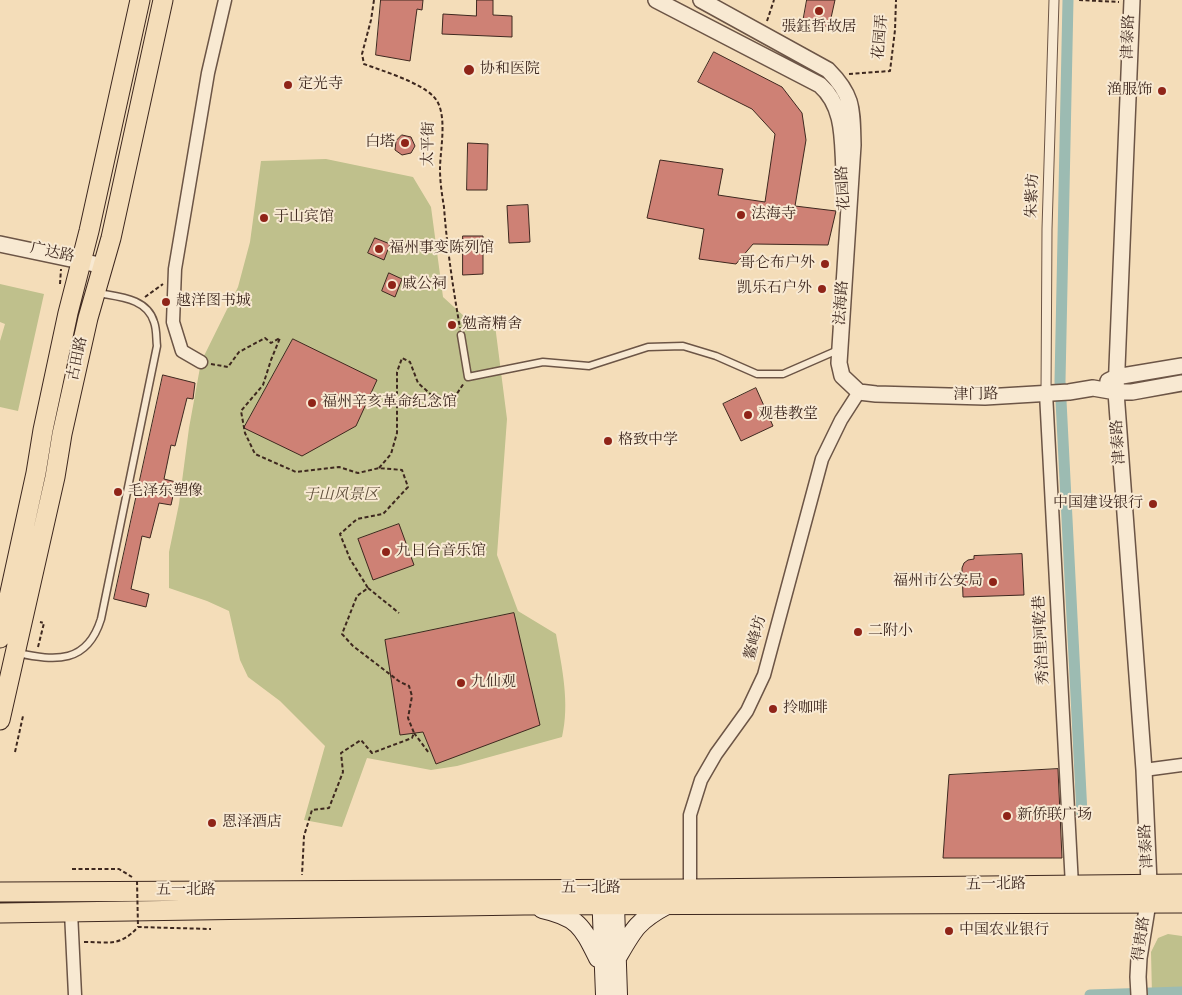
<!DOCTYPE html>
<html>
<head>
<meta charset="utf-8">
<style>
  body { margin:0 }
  canvas { display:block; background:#f4ddb9 }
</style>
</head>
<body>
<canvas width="1182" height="995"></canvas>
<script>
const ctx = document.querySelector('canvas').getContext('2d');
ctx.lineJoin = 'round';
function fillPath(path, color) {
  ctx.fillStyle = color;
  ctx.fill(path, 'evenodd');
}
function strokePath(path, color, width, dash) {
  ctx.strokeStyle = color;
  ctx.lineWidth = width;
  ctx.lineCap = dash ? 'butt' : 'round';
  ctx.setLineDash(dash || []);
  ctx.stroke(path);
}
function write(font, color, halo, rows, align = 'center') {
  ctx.font = font + ' "Sorts Mill Goudy","Noto Serif SC",serif';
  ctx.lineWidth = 4;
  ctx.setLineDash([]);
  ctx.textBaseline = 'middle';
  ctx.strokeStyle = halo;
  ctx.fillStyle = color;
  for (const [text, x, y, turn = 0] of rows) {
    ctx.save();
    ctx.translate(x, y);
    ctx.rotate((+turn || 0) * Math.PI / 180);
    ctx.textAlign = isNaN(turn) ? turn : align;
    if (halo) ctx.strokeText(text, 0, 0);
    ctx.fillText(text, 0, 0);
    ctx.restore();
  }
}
fillPath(new Path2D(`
  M326,159L413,177L431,207L443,297L465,317L495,325L507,419L497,555L518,611L556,634C562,668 570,703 562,737L457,766L431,770L367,758L342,827L304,820L325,746L280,701L248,677L240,660L229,611L207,601L169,588V552L179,504L189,428L201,362L238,287L250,242L261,161Z
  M0,284L44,294L18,411L0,407V341L5,324L0,322Z
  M1168,934L1182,936V995H1152L1151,952L1158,938Z`), '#bfc08c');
strokePath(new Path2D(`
  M1068,0L1060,381L1082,814
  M1090,995L1182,992`), '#9cbbb2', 11);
const building = new Path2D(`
  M381,0H423L422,10L417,9L410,61L376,55Z
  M477,0H493V15L512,16V37L442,34L443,14L476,16Z
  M807,0H835L829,27L803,22Z
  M714,52L782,87L802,113L806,140L795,206L836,211L828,245L753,244L736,264L699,259L704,229L647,218L660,160L723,169L718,195L765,202L775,134L752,109L698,82Z
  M402,135L411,137L415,146L411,153L402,155L395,150L396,141Z
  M468,143L488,144L487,190H467Z
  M528,205L530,242L509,243L507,206Z
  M463,236H483V274L463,275Z
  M375,238L390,244L384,260L368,253Z
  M389,273L402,279L395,297L382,291Z
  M293,339L377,380L356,426L302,456L244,428Z
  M163,375L195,383L193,399L187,398L175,446L171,445L164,479L176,482L171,505L159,503L150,538L142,536L131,589L149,594L146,607L114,599Z
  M756,388L773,426L741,441L723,404Z
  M399,524L414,565L373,580L358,539Z
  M1022,554L1024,595L963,597L962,568L964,563L968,560L974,559V556Z
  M514,613L540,725L436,764L423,732L400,735L385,640Z
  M1058,769L1062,858H943L949,775Z`);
fillPath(building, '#ce8175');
strokePath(building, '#3e281f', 1);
const service = new Path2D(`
  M461,335L468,377L543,362L589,366L648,347L683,346L716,356L757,374H783L838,350
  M17,653C56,661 87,664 101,619L157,346C156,339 157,330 154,322C147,298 119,297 98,293`);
const pedestrian = new Path2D(`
  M1046,393L1047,229L1054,0`);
const minor = new Path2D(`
  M201,362L182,351L173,322L175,269L208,73L225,0
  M1046,393L1072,886
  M1144,770L1182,765
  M690,889V815L701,780L716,754L747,711L764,675L822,459L841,420L859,392
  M71,912L75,995`);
const tertiary = new Path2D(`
  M656,0L820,85C845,107 842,141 844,171
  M701,0L828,70C854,96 852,110 853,145L839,363L842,376L859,392L876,394L985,397L1069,392L1093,388L1116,392H1132L1182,383
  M1132,0L1116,392L1144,770L1149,883L1148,903L1139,958L1138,977L1139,995
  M0,244L104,266
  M1108,381L1116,377L1182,366`);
const secondary = new Path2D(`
  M601,891L605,995
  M617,891L615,905L618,995
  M542,909C578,917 582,926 598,958L603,959
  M617,958C633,930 637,921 667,905`);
const primary = new Path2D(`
  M0,638L36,473L43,430L68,313L89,231L140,0
  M0,720L55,477L62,434L88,318L111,238L163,0
  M0,892L690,889L1182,884
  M0,913L524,905L1182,903`);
strokePath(service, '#6c5546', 9);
strokePath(pedestrian, '#6c5546', 11);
strokePath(minor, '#6c5546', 15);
strokePath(tertiary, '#6c5546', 18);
strokePath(secondary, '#3e281f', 20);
strokePath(primary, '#3e281f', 21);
strokePath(new Path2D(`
  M374,0L371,20L362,54L364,64C383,71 419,82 433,96C449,111 440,149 440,169C440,182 442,195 444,207C447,248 453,288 460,328
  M1079,0L1119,2
  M767,21L774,0
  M849,74L890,71L895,30L896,0
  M60,284L61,269
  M145,297L163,284
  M211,364L228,367L239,352L265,338L271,343L280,338L271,360L263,385L241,411L245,433L255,454L296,472L339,467L358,473L379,468L402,470L408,487L383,514L357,519L340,534L350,559L368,588L357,596L342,634L353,646L400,682L409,686L412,696L408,718L414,733L412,738L372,753L361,740L341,753L343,772L329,808L312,810L304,836L302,875
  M379,468L391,454L397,433V372L402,358L410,362L418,383L435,398H454L464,383
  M368,588L399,613
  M38,647L44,623L40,622
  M414,733L429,753
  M15,752L23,716
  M72,869H119L132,877
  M84,942C109,942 120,947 138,927L211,929`), '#3e281f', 2, [4, 2.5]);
strokePath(service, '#f8e9d2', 6);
strokePath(pedestrian, '#f8e9d2', 9);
strokePath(minor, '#f8e9d2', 12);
strokePath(tertiary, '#f8e9d2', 15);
strokePath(secondary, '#f8e9d2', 18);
strokePath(primary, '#f4ddb9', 19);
strokePath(new Path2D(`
  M137,881L138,927`), '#3e281f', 2, [4, 2.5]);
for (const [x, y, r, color] of [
  [819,11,5,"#8f2418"],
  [469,70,6,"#8f2418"],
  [288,85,5,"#8f2418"],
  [1162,91,5,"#8f2418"],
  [405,143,5,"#8f2418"],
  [741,215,5,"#8f2418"],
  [264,218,5,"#8f2418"],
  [379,249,5,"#8f2418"],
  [825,264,5,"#8f2418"],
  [392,285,5,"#8f2418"],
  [822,289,5,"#8f2418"],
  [166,302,5,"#8f2418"],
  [452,325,5,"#8f2418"],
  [312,403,5,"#8f2418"],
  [748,415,5,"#8f2418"],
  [608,441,5,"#8f2418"],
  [118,492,5,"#8f2418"],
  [1153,504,5,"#8f2418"],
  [386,552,5,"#8f2418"],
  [993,582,5,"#8f2418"],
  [858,632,5,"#8f2418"],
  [461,683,5,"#8f2418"],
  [773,709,5,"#8f2418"],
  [1007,816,5,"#8f2418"],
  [212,823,5,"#8f2418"],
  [949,931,5,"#8f2418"]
]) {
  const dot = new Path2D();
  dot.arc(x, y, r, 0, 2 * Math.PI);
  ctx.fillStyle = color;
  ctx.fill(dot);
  strokePath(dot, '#f8e9d2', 2);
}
write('15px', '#3e281f', '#f8e9d2', [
  ["張鈺哲故居",819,28,"center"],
  ["协和医院",480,70],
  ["定光寺",298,85],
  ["渔服饰",1152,91,"right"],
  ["白塔",395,143,"right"],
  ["法海寺",751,215],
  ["于山宾馆",274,218],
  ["福州事变陈列馆",389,249],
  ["哥仑布户外",815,264,"right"],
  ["戚公祠",402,285],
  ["凯乐石户外",812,289,"right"],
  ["越洋图书城",176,302],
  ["勉斋精舍",462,325],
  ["福州辛亥革命纪念馆",322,403],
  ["观巷教堂",758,415],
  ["格致中学",618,441],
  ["毛泽东塑像",128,492],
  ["中国建设银行",1143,504,"right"],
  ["九日台音乐馆",396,552],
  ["福州市公安局",983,582,"right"],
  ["二附小",868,632],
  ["九仙观",471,683],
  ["拎咖啡",783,709],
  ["新侨联广场",1017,816],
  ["恩泽酒店",222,823],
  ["中国农业银行",959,931]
], 'left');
write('15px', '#3e281f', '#f8e9d2', [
  ["花园弄",882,37,-85],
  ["津泰路",1130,37,-88],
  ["太平街",430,144,-89],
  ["花园路",845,188,-94],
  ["朱紫坊",1034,196,-88],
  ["广达路",52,254,12],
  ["法海路",843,303,-86],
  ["古田路",79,359,-78],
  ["津门路",976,396,-1],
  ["津泰路",1120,442,-94],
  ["鳌峰坊",757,638,-75],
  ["秀治里河乾巷",1043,640,-93],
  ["津泰路",1148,846,-93],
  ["五一北路",996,886,-1],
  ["五一北路",591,889],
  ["五一北路",186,891],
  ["得贵路",1143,939,-82]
]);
write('italic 15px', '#5e4e3a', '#f8e9d2', [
  ["于山风景区",341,496]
]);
</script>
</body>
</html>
